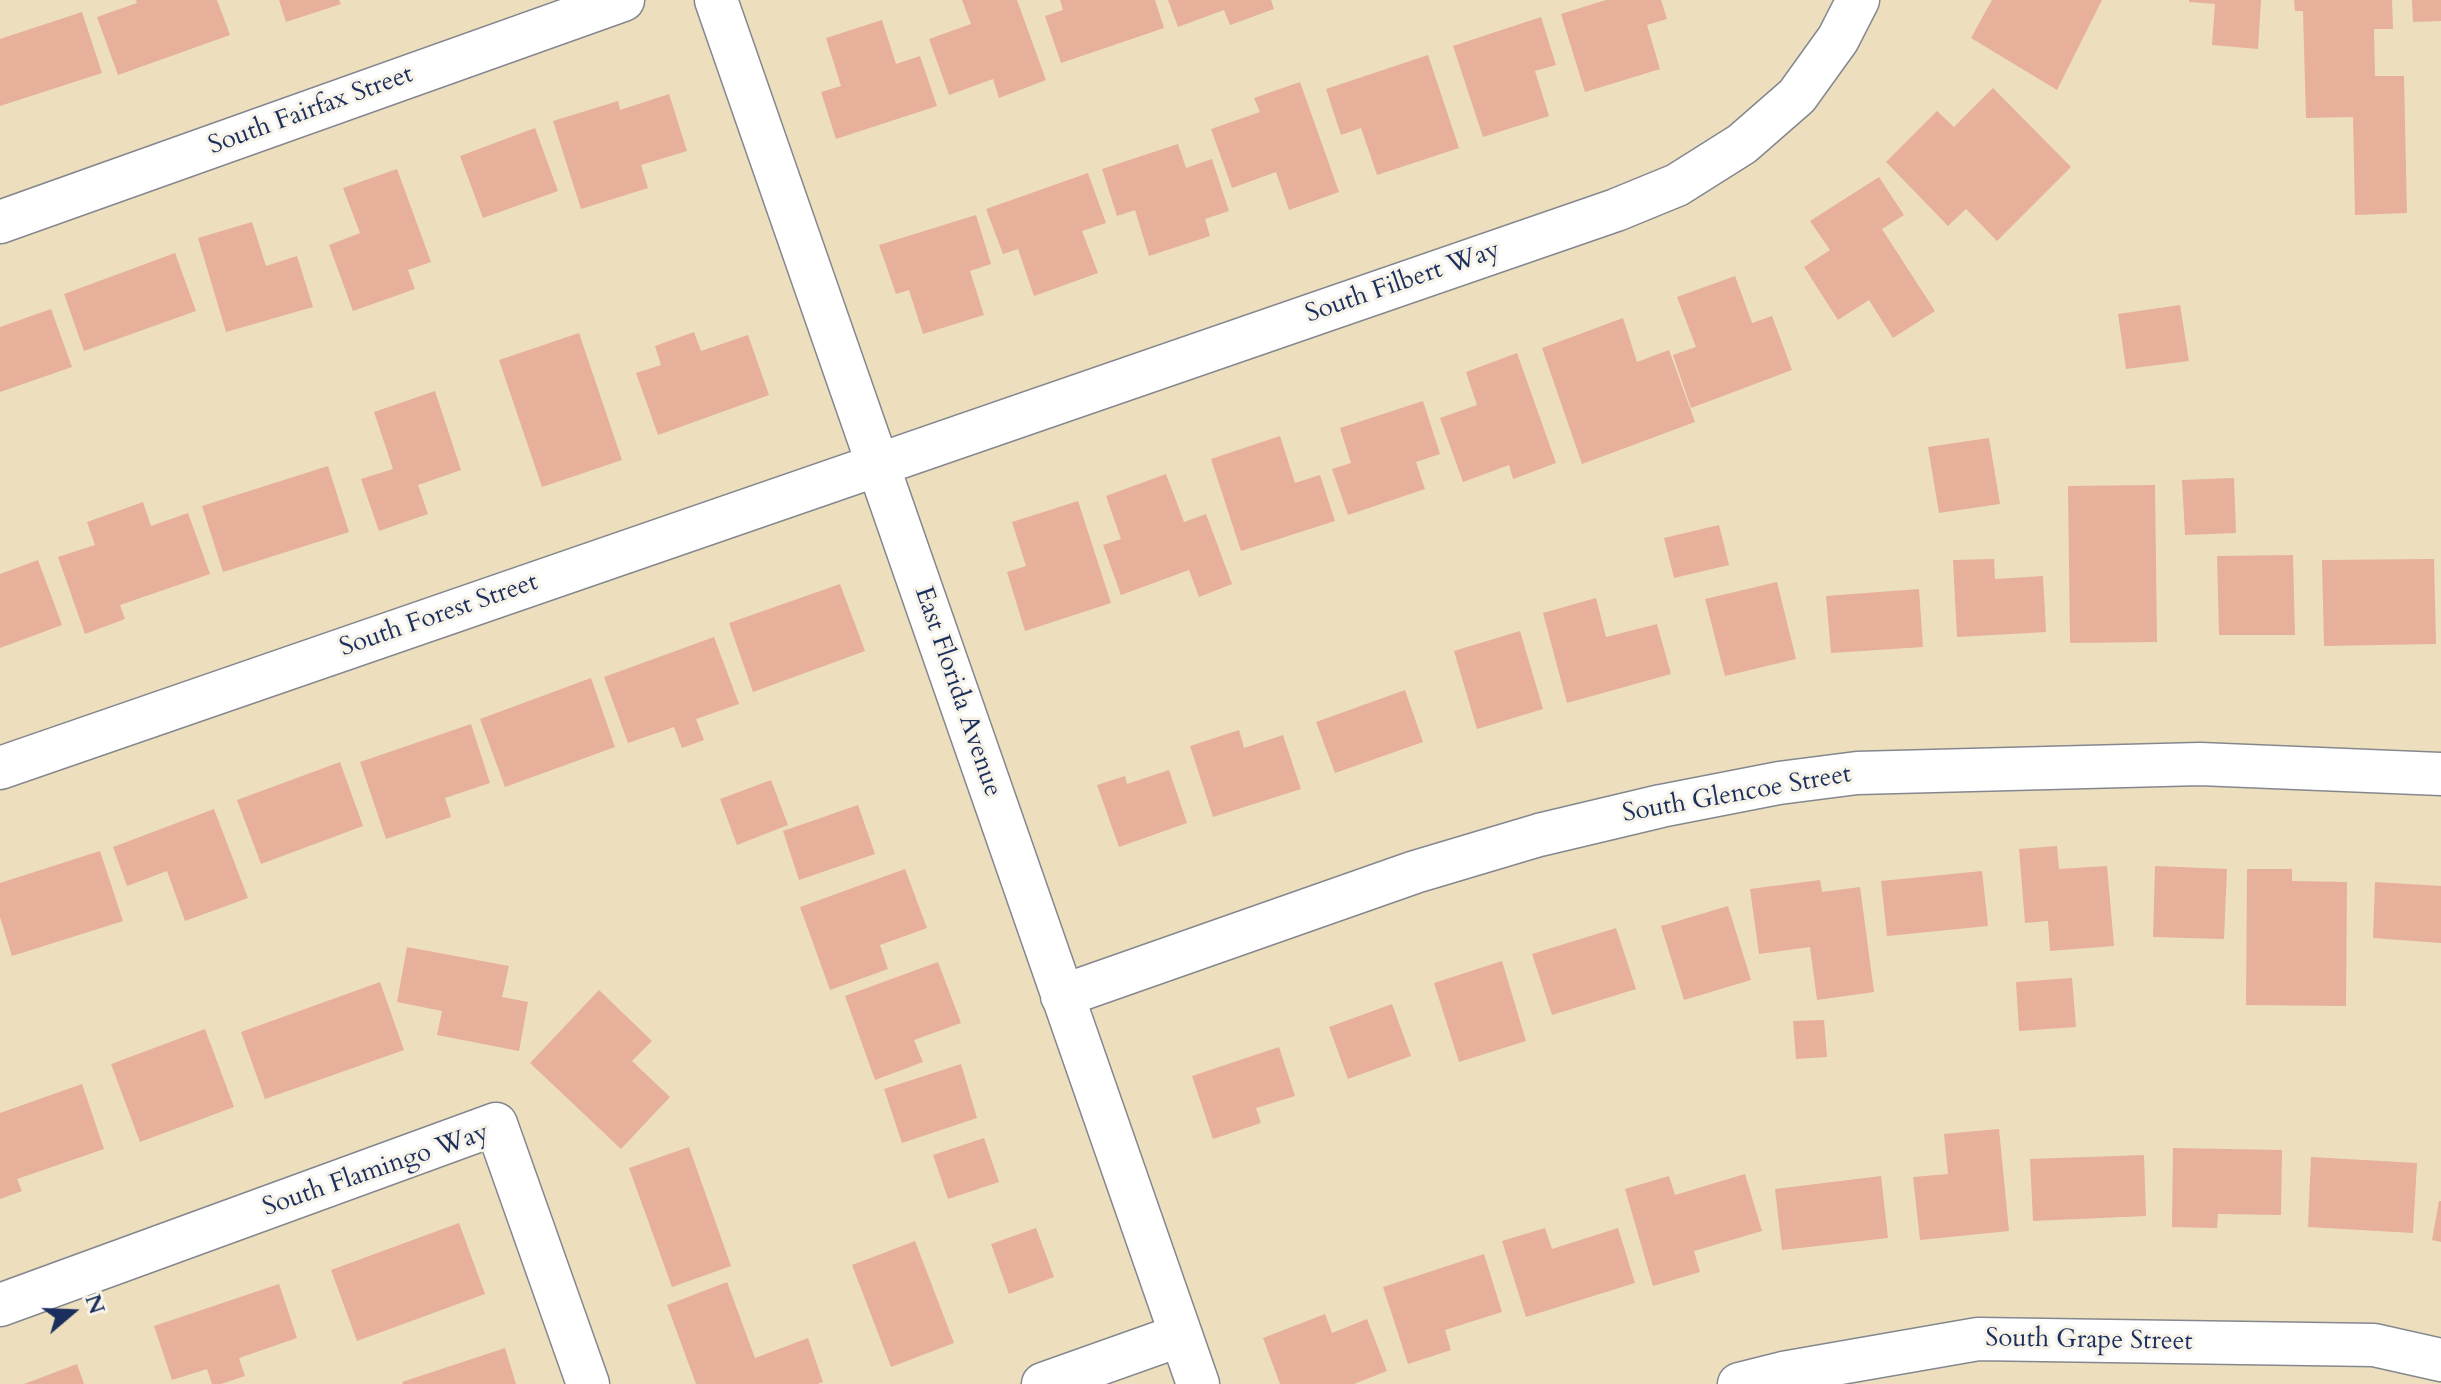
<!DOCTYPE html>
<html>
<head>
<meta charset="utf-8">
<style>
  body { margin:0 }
  #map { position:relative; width:2441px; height:1384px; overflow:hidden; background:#eddfbd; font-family:Cardo,serif }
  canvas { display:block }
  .north { position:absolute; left:32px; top:1272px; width:80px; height:80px; -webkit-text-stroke:6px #f7f3e8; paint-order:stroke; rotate:71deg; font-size:22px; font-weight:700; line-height:32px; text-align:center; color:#1b2f5e }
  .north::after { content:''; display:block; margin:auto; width:28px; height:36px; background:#1b2f5e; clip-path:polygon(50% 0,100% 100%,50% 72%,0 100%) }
</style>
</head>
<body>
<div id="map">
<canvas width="2441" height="1384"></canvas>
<div class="north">N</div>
</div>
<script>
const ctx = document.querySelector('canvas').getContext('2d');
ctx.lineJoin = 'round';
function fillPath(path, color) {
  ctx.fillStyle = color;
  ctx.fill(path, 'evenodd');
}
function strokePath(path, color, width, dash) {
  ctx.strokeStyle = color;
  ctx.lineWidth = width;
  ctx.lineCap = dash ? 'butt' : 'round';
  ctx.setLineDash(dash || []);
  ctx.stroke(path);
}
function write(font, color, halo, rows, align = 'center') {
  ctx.font = font + ' Cardo,serif';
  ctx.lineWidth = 6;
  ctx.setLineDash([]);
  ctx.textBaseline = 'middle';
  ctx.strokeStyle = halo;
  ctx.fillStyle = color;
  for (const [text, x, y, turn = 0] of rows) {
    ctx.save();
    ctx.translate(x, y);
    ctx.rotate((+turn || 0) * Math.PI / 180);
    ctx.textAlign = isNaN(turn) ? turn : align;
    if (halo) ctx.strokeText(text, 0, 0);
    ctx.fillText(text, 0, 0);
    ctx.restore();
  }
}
fillPath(new Path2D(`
  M136,0H217L230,35L118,75L97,17L137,3Z
  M279,0H339L341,4L286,22Z
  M962,0H1017L1046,80L999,98L993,79L949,95L929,39L971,24Z
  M1060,0H1155L1164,28L1061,63L1045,16L1063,10Z
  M1168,0H1271L1274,9L1230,25L1224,10L1178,27Z
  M1606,0H1661L1667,19L1647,25L1660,69L1585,92L1561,14Z
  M1992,0H2102L2057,90L1971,38Z
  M2189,0H2261L2258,49L2212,45L2215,4L2189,2Z
  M2294,0H2392L2393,29H2374L2375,76H2404L2407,213L2355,215L2353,117L2306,118L2303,11H2295Z
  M2412,0H2441V21L2413,22Z
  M82,12L102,73L0,106V39Z
  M1541,17L1556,65L1535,71L1549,116L1483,137L1453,46Z
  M882,20L896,64L920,56L937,106L836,139L821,92L841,86L826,38Z
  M1428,55L1459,148L1377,175L1361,128L1341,135L1326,89Z
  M1300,82L1339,192L1289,210L1276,172L1232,188L1211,129L1260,112L1254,98Z
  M1993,88L2071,167L1997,241L1966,209L1948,226L1886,162L1937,111L1954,127Z
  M669,94L687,151L641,165L648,188L581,209L553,121L618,101L620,110Z
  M535,128L558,191L483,218L460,156Z
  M1178,144L1186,168L1212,159L1229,211L1205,219L1210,236L1149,256L1135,210L1117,216L1102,169Z
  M397,169L431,262L408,270L415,289L353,311L329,245L360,233L343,188Z
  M1088,173L1106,223L1082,231L1098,273L1034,296L1018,249L1003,254L986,209Z
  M1879,177L1904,215L1882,229L1935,311L1893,338L1869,300L1838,320L1804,267L1830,250L1810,221Z
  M976,215L991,264L970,271L984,315L923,334L909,290L896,294L879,245Z
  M252,222L266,266L297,256L313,307L226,332L198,238Z
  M175,253L196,311L84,351L64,294Z
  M1735,276L1752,323L1772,316L1792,370L1691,408L1673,355L1696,347L1677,297Z
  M2180,305L2189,361L2126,369L2118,314Z
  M51,309L72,367L0,392V327Z
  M1623,318L1637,362L1669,350L1695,422L1582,464L1542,348Z
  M694,332L701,351L748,335L769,395L658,435L636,373L661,365L655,346Z
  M579,333L622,460L542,487L499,360Z
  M1517,353L1556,463L1513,479L1509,465L1463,482L1440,418L1477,405L1466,372Z
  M435,391L461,470L418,485L428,514L379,531L361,479L393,469L374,412Z
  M1423,401L1440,454L1416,462L1425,489L1348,515L1332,469L1351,463L1340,428Z
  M1280,436L1295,483L1320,475L1335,521L1241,551L1211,459Z
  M1989,438L2000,504L1939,513L1928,447Z
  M328,466L349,532L223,572L202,506Z
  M1166,474L1184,522L1206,514L1232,584L1199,597L1189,570L1121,595L1103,545L1121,539L1106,496Z
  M2234,478L2236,533L2185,535L2182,480Z
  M2155,485L2157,642L2070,643L2068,486Z
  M1078,501L1111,603L1025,631L1007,572L1026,566L1012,522Z
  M143,502L151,526L188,513L210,574L120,605L125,619L85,634L58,557L95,545L87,522Z
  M1719,525L1729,565L1674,578L1664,538Z
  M2293,555L2295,635H2219L2217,556Z
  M1994,559L1995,579L2043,576L2046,632L1957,637L1953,560Z
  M2434,559L2436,644L2324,646L2322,560Z
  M38,560L62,625L0,648V574Z
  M1777,582L1796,659L1725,676L1705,599Z
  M840,584L865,651L753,692L729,623Z
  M1919,589L1923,647L1831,653L1826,596Z
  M1596,598L1606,637L1657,624L1671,674L1567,703L1543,613Z
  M1520,631L1543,709L1477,729L1454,651Z
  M714,637L739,704L696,719L704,740L682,748L674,727L628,743L604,677Z
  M591,678L615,747L505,787L480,719Z
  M1405,690L1423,742L1335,773L1316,722Z
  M471,724L490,783L445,798L451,817L386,839L360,762Z
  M1239,730L1244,748L1283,735L1301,789L1213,817L1190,746Z
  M340,762L363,826L261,864L237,800Z
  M1169,770L1187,823L1119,847L1097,785L1125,776L1127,784Z
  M771,780L788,825L737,845L720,799Z
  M858,805L875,854L799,880L783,831Z
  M214,809L248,898L185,921L167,871L127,886L113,847Z
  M2057,846L2059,869L2107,866L2114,946L2050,951L2048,921L2025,923L2019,849Z
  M100,851L123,921L12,956L0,917V883Z
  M2155,866L2227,869L2224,939L2153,937Z
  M905,869L927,928L880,945L888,969L830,990L800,907Z
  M2247,869H2292V881L2347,882L2346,1006L2246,1005Z
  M1982,871L1988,926L1887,936L1881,881Z
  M1820,880L1822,892L1860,887L1874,992L1817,1000L1810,947L1759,954L1750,889Z
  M2375,882L2441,886V943L2373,938Z
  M1728,906L1751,980L1684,1000L1661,926Z
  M1616,928L1636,989L1552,1015L1532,954Z
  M407,947L509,966L502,997L528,1002L519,1051L437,1035L442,1011L397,1002Z
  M1502,961L1526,1041L1459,1062L1434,983Z
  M938,962L961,1023L914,1040L923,1062L875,1080L845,996Z
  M2072,978L2076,1027L2019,1031L2016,982Z
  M380,982L404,1050L265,1099L241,1032Z
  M599,990L652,1041L632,1061L670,1097L621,1149L530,1063Z
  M1392,1004L1411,1056L1348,1079L1329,1027Z
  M1824,1020L1827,1057L1796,1059L1793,1021Z
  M205,1029L234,1107L140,1142L111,1064Z
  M1279,1047L1295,1096L1256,1108L1261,1123L1213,1139L1192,1076Z
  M961,1064L977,1118L902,1143L884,1089Z
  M82,1084L104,1149L17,1179L22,1191L0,1199V1113Z
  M1999,1129L2009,1231L1920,1240L1913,1177L1948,1174L1944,1134Z
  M984,1138L999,1182L948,1199L933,1155Z
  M689,1147L731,1266L672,1287L629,1168Z
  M2173,1148L2282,1150L2281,1215L2218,1214L2217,1228L2172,1227Z
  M2144,1155L2146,1216L2033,1221L2030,1159Z
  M2311,1157L2417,1163L2413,1233L2308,1227Z
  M1745,1174L1762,1231L1694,1251L1700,1272L1653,1286L1625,1189L1669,1176L1675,1195Z
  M1881,1176L1888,1238L1782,1250L1775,1189Z
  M2439,1201H2441V1242L2432,1240Z
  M459,1223L485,1294L357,1341L331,1270Z
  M1036,1228L1054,1277L1009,1294L991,1244Z
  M1545,1228L1552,1249L1618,1228L1635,1283L1526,1317L1502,1241Z
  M915,1241L954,1343L891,1367L852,1265Z
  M1484,1254L1502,1312L1445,1330L1451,1350L1408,1364L1383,1287Z
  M727,1282L755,1358L808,1338L823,1382L817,1384H696L667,1305Z
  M279,1284L297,1338L239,1358L245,1376L221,1384H212L207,1369L172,1380L154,1326Z
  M1325,1314L1332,1333L1367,1319L1387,1371L1354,1384H1280L1263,1338Z
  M505,1348L516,1384H403L402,1382Z
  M77,1364L84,1384H24Z`), '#e6b09b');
const minor = new Path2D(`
  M716,0L1198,1384
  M0,222L623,0
  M0,768L1616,210L1677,185L1742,144L1797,96L1838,39L1858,0
  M1062,996L1415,872L1539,835L1661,806L1779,783L1857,773L2200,764L2441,774
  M0,1305L496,1124L588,1384
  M1043,1384L1181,1335
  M1739,1384L1783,1373L1978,1339L2374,1345L2441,1360`);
strokePath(minor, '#84878e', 45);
strokePath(minor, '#fff', 42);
write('26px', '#1b2f5e', '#f7f3e8', [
  ["South Fairfax Street",311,111,-20],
  ["South Filbert Way",1403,283,-19],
  ["South Forest Street",439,616,-19],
  ["East Florida Avenue",957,692,71],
  ["South Glencoe Street",1737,795,-10],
  ["South Flamingo Way",376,1171,-19],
  ["South Grape Street",2089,1341,1]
]);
</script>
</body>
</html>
